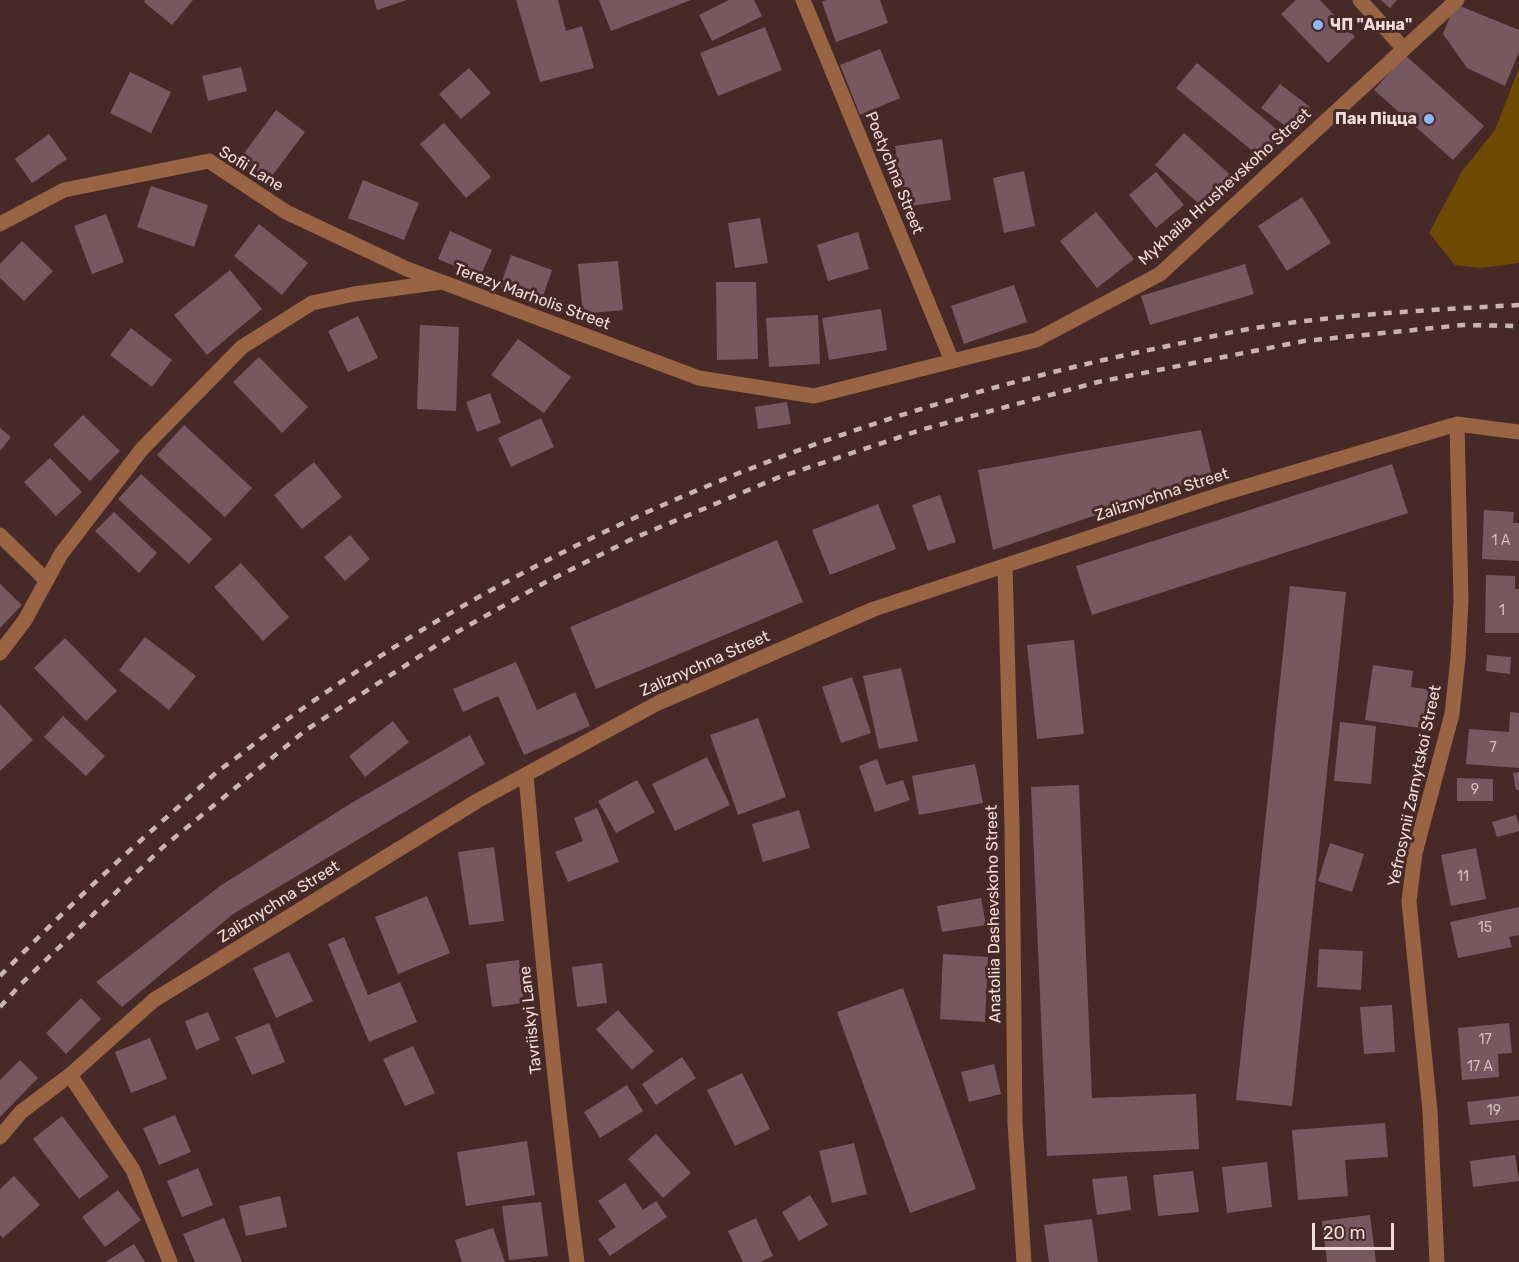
<!DOCTYPE html>
<html>
<head>
<meta charset="utf-8">
<style>
  body { margin:0 }
  #map { position:relative; width:1519px; height:1262px; overflow:hidden; background:#472a27; font-family:Rubik,sans-serif }
  canvas { display:block }
  .scale { position:absolute; left:1312px; top:1223px; width:82px; height:27px; box-sizing:border-box; border:3px solid #f1dddb; border-top:0; padding-left:8px; font-size:18px; line-height:21px; white-space:nowrap; color:#f1dddb; -webkit-text-stroke:4px #472a27; paint-order:stroke }
</style>
</head>
<body>
<div id="map">
<canvas width="1519" height="1262"></canvas>
<div class="scale">20 m</div>
</div>
<script>
const ctx = document.querySelector('canvas').getContext('2d');
ctx.lineJoin = 'round';
function fillPath(path, color) {
  ctx.fillStyle = color;
  ctx.fill(path, 'evenodd');
}
function strokePath(path, color, width, dash) {
  ctx.strokeStyle = color;
  ctx.lineWidth = width;
  ctx.lineCap = dash ? 'butt' : 'round';
  ctx.setLineDash(dash || []);
  ctx.stroke(path);
}
function write(font, color, halo, rows, align = 'center') {
  ctx.font = font + ' Rubik,sans-serif';
  ctx.lineWidth = 6;
  ctx.setLineDash([]);
  ctx.textBaseline = 'middle';
  ctx.strokeStyle = halo;
  ctx.fillStyle = color;
  for (const [text, x, y, turn = 0] of rows) {
    ctx.save();
    ctx.translate(x, y);
    ctx.rotate((+turn || 0) * Math.PI / 180);
    ctx.textAlign = isNaN(turn) ? turn : align;
    if (halo) ctx.strokeText(text, 0, 0);
    ctx.fillText(text, 0, 0);
    ctx.restore();
  }
}
fillPath(new Path2D(`
  M1519,68V263L1481,268L1455,265L1429,233L1462,171L1495,130Z`), '#6d4a00');
fillPath(new Path2D(`
  M145,0H193L172,25L144,2Z
  M374,0H407L377,10Z
  M516,0H558L566,31L582,26L594,68L540,82Z
  M599,0H691L611,31Z
  M729,0H754L762,16L712,41L699,15Z
  M826,0H880L888,23L836,42L822,2Z
  M1296,0H1320L1355,37L1328,63L1281,14Z
  M1381,0H1397L1390,8Z
  M1455,4L1519,30V52L1505,86L1467,68L1443,34Z
  M765,27L782,70L718,96L700,53Z
  M880,49L900,98L860,115L840,65Z
  M1405,55L1484,126L1453,160L1374,90Z
  M1197,63L1281,133L1261,158L1176,88Z
  M241,67L247,91L208,101L202,76Z
  M469,68L491,93L461,119L439,94Z
  M130,72L171,92L151,133L110,113Z
  M1280,84L1310,107L1292,131L1261,108Z
  M276,110L305,132L269,180L240,159Z
  M444,123L491,177L466,198L420,144Z
  M1184,133L1234,178L1206,210L1155,165Z
  M49,134L67,159L32,183L15,159Z
  M942,139L951,200L904,207L895,146Z
  M1024,171L1035,226L1004,233L993,178Z
  M1156,172L1184,205L1156,228L1129,195Z
  M363,180L419,203L404,240L348,218Z
  M151,186L208,205L194,247L137,227Z
  M1302,197L1331,243L1287,271L1258,226Z
  M1096,212L1134,259L1097,288L1060,241Z
  M106,214L124,262L92,274L74,226Z
  M760,218L768,263L735,268L728,223Z
  M259,224L308,263L282,295L234,256Z
  M450,231L492,250L480,277L438,259Z
  M858,232L869,269L828,281L817,245Z
  M22,241L53,271L24,301L0,278V264Z
  M511,255L552,270L541,302L500,287Z
  M618,261L623,310L583,314L578,264Z
  M1245,264L1254,294L1150,325L1141,296Z
  M230,270L262,309L207,355L174,315Z
  M716,282H756L758,359L717,360Z
  M1014,285L1027,322L964,344L951,306Z
  M881,309L887,350L829,360L822,318Z
  M818,315L820,364L769,367L766,318Z
  M358,316L378,358L348,372L328,331Z
  M420,325L459,327L456,411L417,409Z
  M131,328L172,360L152,387L110,355Z
  M518,339L571,377L544,413L491,375Z
  M259,357L308,407L282,433L233,382Z
  M490,393L501,423L477,432L466,402Z
  M787,402L791,424L758,429L755,407Z
  M83,415L120,451L90,481L53,445Z
  M541,418L554,447L511,467L498,438Z
  M184,425L252,488L225,517L157,455Z
  M0,428L11,437L0,451Z
  M1201,430L1212,476L993,550L978,470Z
  M50,458L82,492L56,516L24,482Z
  M314,462L342,497L302,529L274,495Z
  M1392,464L1408,513L1092,615L1076,566Z
  M141,474L212,539L189,564L118,499Z
  M940,495L956,542L928,551L912,505Z
  M878,504L896,549L830,575L812,530Z
  M1484,510L1514,512L1513,523H1519V561L1482,559Z
  M114,512L157,553L139,573L95,531Z
  M350,535L370,559L345,581L324,557Z
  M777,540L803,602L596,689L570,627Z
  M241,563L289,617L263,641L214,587Z
  M1486,575L1515,576V589H1519V633H1485Z
  M0,584L22,605L0,628Z
  M1290,586L1346,592L1292,1106L1236,1100Z
  M145,637L196,676L169,710L119,670Z
  M65,638L117,691L86,721L34,668Z
  M1074,640L1084,734L1037,739L1027,645Z
  M1487,655L1511,657L1510,674L1486,671Z
  M516,662L537,710L575,692L590,726L524,755L498,696L463,712L453,689Z
  M1373,665L1413,671L1411,687L1439,691L1434,730L1365,720Z
  M901,668L918,741L879,749L863,676Z
  M852,677L871,733L841,743L822,687Z
  M0,704L33,740L0,771Z
  M1510,712L1519,713V768L1466,764L1469,729L1509,732Z
  M63,716L105,756L86,776L44,737Z
  M758,718L786,797L738,815L710,735Z
  M393,721L409,742L365,777L349,756Z
  M1340,722L1376,726L1371,784L1334,781Z
  M470,735L485,764L233,914L122,1007L96,982L220,886L353,802Z
  M707,757L730,805L675,831L652,784Z
  M877,759L886,785L903,780L910,800L875,812L859,766Z
  M975,764L983,803L919,815L912,776Z
  M1519,772V790H1516L1513,773Z
  M1457,778L1493,779V801H1457Z
  M637,780L655,812L616,833L598,801Z
  M1079,785L1092,1098L1196,1094L1199,1149L1047,1156L1031,787Z
  M597,808L619,862L568,882L555,852L583,841L574,818Z
  M799,810L810,848L763,862L752,824Z
  M1516,815L1519,826V831L1497,837L1492,822Z
  M1330,843L1364,854L1352,892L1318,881Z
  M494,847L504,921L469,925L458,852Z
  M1476,848L1486,899L1451,906L1441,855Z
  M427,896L450,953L398,974L375,917Z
  M981,898L986,925L942,932L937,906Z
  M1519,907V935L1509,937L1512,947L1458,958L1450,922Z
  M344,937L368,995L400,982L417,1022L369,1042L328,944Z
  M1319,949L1363,951L1361,990L1317,987Z
  M289,952L313,1001L276,1018L253,968Z
  M943,954L988,957L985,1022L940,1019Z
  M519,960L524,1003L492,1007L486,964Z
  M602,963L607,1003L577,1007L572,967Z
  M903,988L976,1189L910,1213L837,1012Z
  M81,998L101,1019L66,1054L46,1033Z
  M1392,1005L1395,1052L1364,1054L1360,1007Z
  M618,1010L654,1051L632,1070L596,1029Z
  M208,1012L220,1040L196,1050L185,1021Z
  M269,1023L285,1062L252,1075L235,1037Z
  M1509,1023L1512,1053L1498,1054L1499,1077L1462,1080L1458,1028Z
  M150,1038L167,1079L131,1093L115,1052Z
  M413,1046L435,1093L405,1106L383,1059Z
  M682,1057L696,1078L656,1105L642,1084Z
  M20,1060L38,1078L0,1117V1080Z
  M994,1064L1001,1094L969,1102L961,1072Z
  M742,1073L770,1129L735,1146L707,1090Z
  M627,1085L643,1111L600,1138L584,1112Z
  M1519,1096V1120L1470,1125L1467,1102Z
  M175,1115L191,1152L159,1165L143,1128Z
  M62,1116L109,1177L79,1199L33,1139Z
  M1385,1123L1388,1157L1345,1160L1348,1196L1298,1200L1292,1130Z
  M656,1134L691,1173L663,1198L628,1159Z
  M527,1141L535,1195L466,1206L457,1152Z
  M854,1143L867,1194L832,1203L819,1151Z
  M1515,1155L1519,1181L1473,1187L1470,1161Z
  M1267,1162L1272,1207L1227,1213L1222,1167Z
  M198,1168L213,1205L182,1217L167,1181Z
  M1193,1171L1199,1212L1158,1216L1153,1175Z
  M14,1176L40,1205L3,1238L0,1235V1189Z
  M1127,1176L1131,1210L1097,1215L1092,1179Z
  M625,1183L643,1210L656,1201L667,1217L610,1256L598,1239L616,1227L598,1201Z
  M118,1190L141,1220L105,1247L82,1217Z
  M810,1195L828,1225L799,1241L782,1212Z
  M280,1196L287,1227L246,1236L239,1206Z
  M541,1202L548,1256L509,1260L502,1206Z
  M1370,1215L1376,1262H1327L1322,1221Z
  M224,1218L242,1262H195L183,1234Z
  M756,1218L773,1256L760,1262H743L728,1231Z
  M1092,1219L1098,1262H1049L1044,1225Z
  M493,1228L505,1262H462L455,1240Z
  M134,1244L145,1262H105Z`), '#775860');
strokePath(new Path2D(`
  M803,0L952,361
  M1360,0L1404,49
  M0,224L64,190L209,161L286,212L407,269L439,281
  M0,535L46,580
  M1005,566L1012,825L1015,1123L1024,1262
  M0,653L25,620L61,554L142,449L242,347L312,303L354,294L442,282L699,378L814,396L1036,340L1160,274L1457,0
  M526,775C540,937 556,1100 577,1262
  M70,1075L133,1170L170,1262
  M0,1137L21,1112L70,1075L154,1000L477,801L658,703L874,609L1221,494L1457,424L1519,432
  M1437,1262L1430,1111L1409,901L1415,853L1452,714L1458,658L1461,600L1457,424`), '#986443', 15);
strokePath(new Path2D(`
  M0,976C54,921 109,868 167,817C184,802 201,786 218,771C232,761 246,751 259,740C312,701 366,664 422,630C651,492 902,401 1163,347C1193,341 1224,333 1255,328C1342,314 1431,310 1519,305
  M0,1007L21,984L163,847L306,730L457,632L544,583L634,538L777,478L924,429L1098,382L1304,341L1463,325L1519,326`), '#cab4b2', 4.5, [8, 8]);
for (const [x, y, r, color] of [
  [1318,25,6,"#8bb9fc"],
  [1429,119,6,"#8bb9fc"]
]) {
  const dot = new Path2D();
  dot.arc(x, y, r, 0, 2 * Math.PI);
  ctx.fillStyle = color;
  ctx.fill(dot);
  strokePath(dot, '#472a27', 2);
}
write('14px', '#d2bcbc', null, [
  ["1 А",1501,541],
  ["1",1502,611],
  ["7",1493,748],
  ["9",1475,790],
  ["11",1463,877],
  ["15",1485,928],
  ["17",1485,1040],
  ["17 А",1480,1067],
  ["19",1494,1111]
]);
write('bold 16px', '#f1dddb', '#472a27', [
  ["ЧП \"Анна\"",1330,25],
  ["Пан Піцца",1417,119,"right"]
], 'left');
write('16px', '#f1dddb', '#472a27', [
  ["Sofii Lane",251,169,31],
  ["Poetychna Street",894,173,68],
  ["Mykhaila Hrushevskoho Street",1225,187,-42],
  ["Terezy Marholis Street",532,297,20],
  ["Zaliznychna Street",1162,495,-18],
  ["Zaliznychna Street",705,664,-24],
  ["Yefrosynii Zarnytskoi Street",1415,786,-78],
  ["Zaliznychna Street",279,902,-32],
  ["Anatoliia Dashevskoho Street",994,914,-91],
  ["Tavriiskyi Lane",531,1020,-96]
]);
</script>
</body>
</html>
